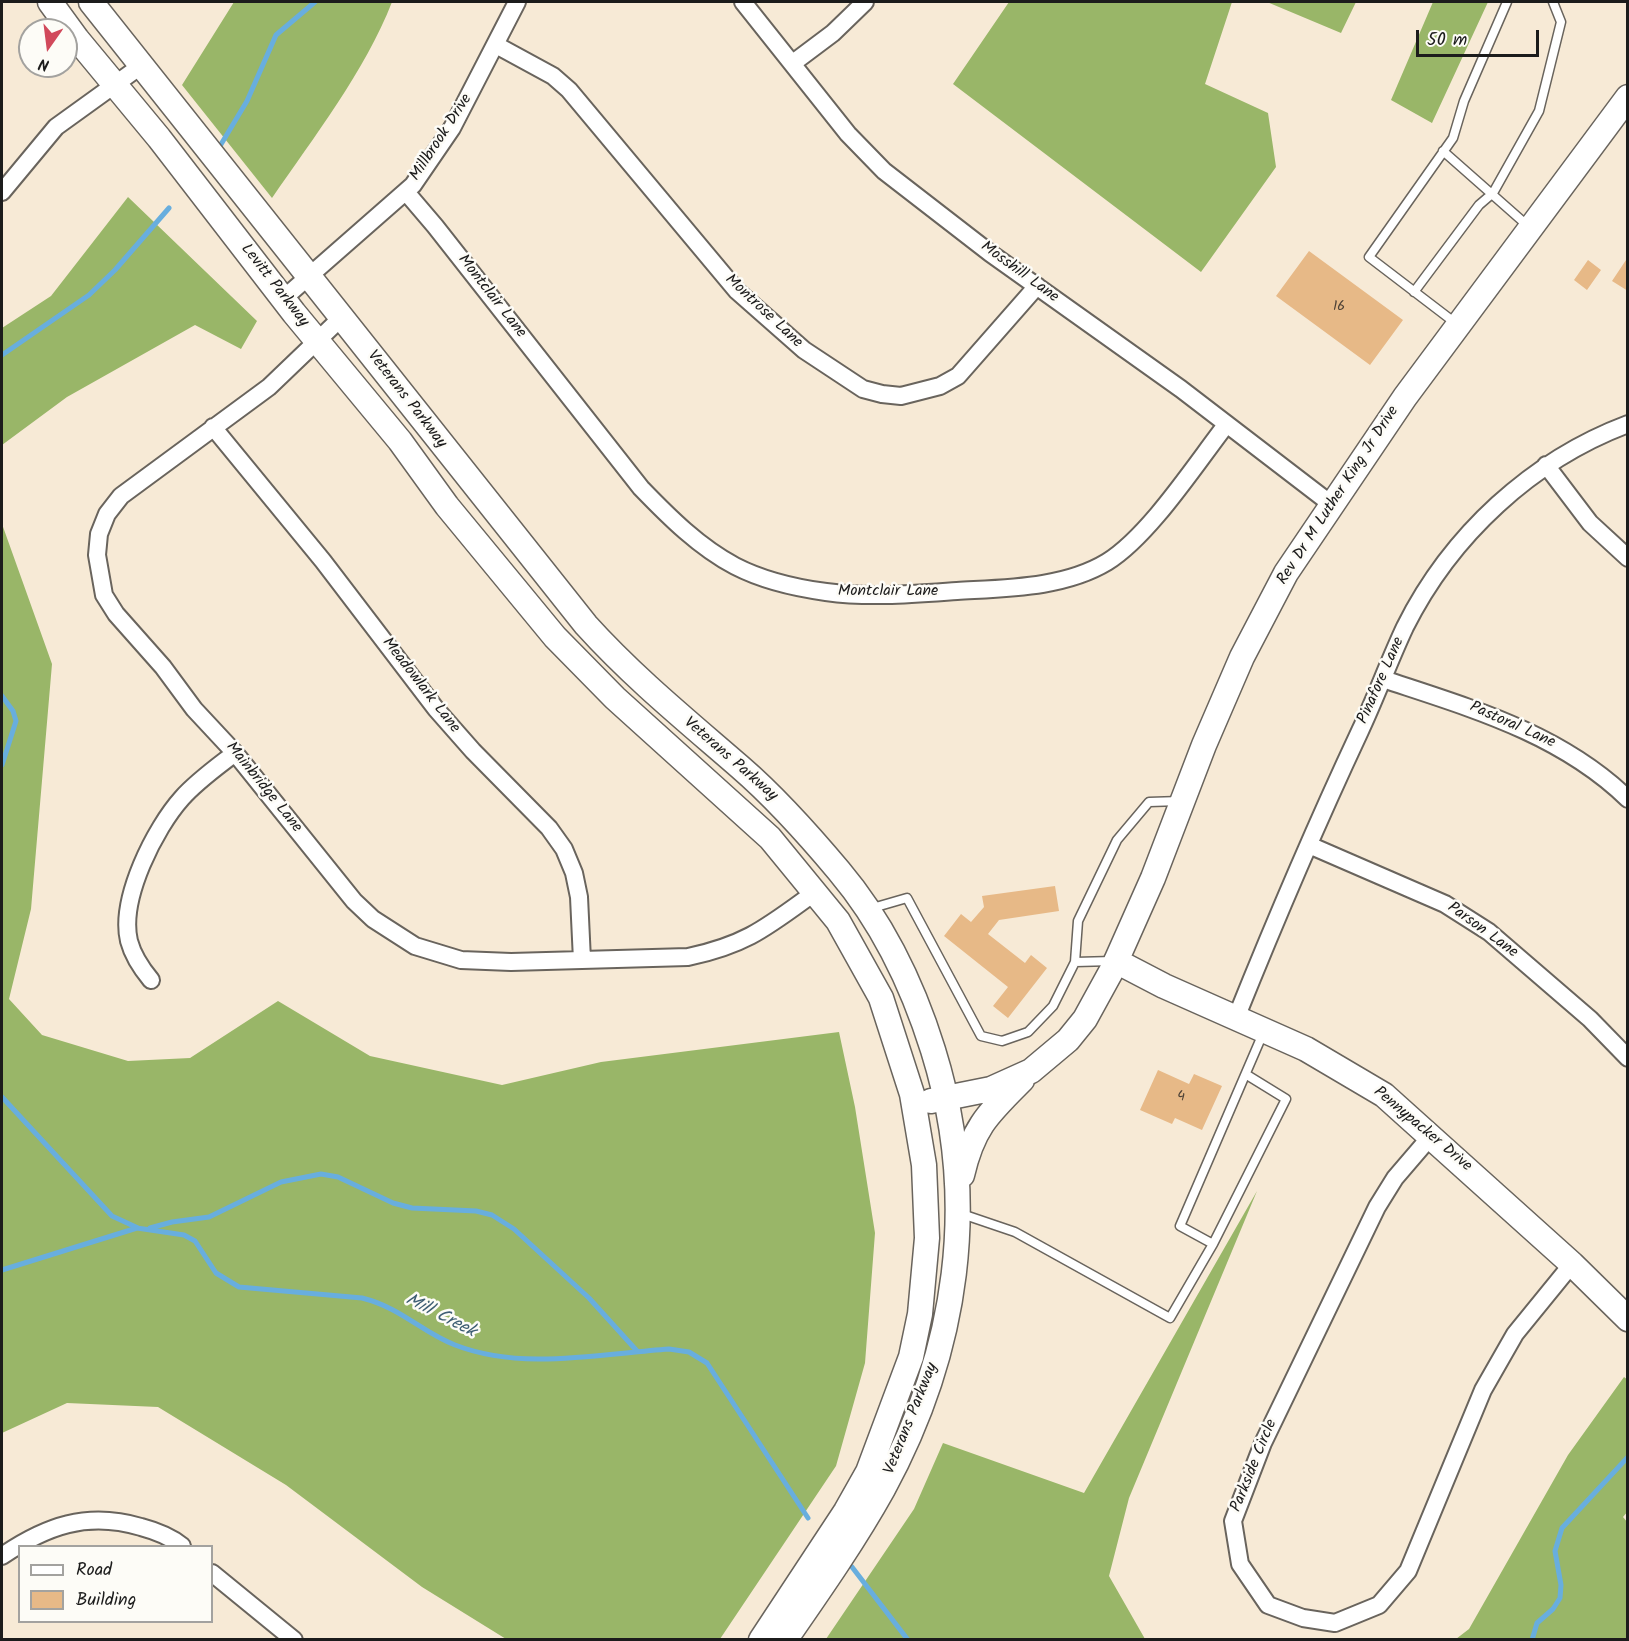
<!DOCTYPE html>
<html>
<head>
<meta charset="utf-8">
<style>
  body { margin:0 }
  #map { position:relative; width:1629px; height:1641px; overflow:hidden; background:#f7ead6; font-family:Kalam,sans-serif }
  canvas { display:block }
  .frame { position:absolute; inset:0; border:3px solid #1c1c1c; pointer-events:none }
  .legend { position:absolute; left:18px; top:1545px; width:195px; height:78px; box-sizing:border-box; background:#fdfcf7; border:2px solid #a3a29f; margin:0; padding:8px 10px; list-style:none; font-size:18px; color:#1c1c1c }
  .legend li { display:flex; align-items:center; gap:12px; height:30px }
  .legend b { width:30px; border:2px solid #a3a29f }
  .north { position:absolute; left:18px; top:18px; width:60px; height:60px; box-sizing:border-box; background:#fdfcf7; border:2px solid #a3a29f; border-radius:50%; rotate:194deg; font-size:16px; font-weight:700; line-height:24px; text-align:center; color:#1c1c1c }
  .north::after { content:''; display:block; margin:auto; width:21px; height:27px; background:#d1495b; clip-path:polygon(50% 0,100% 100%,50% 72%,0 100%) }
  .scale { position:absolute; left:1416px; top:30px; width:123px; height:27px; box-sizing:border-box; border:3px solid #1c1c1c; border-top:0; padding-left:8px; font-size:18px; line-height:21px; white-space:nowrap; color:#1c1c1c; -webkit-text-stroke:4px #fdfcf7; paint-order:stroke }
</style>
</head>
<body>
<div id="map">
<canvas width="1629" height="1641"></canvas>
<div class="frame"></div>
<ul class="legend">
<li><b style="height:8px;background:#fff"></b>Road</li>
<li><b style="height:16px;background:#e7b987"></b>Building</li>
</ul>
<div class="north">N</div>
<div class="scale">50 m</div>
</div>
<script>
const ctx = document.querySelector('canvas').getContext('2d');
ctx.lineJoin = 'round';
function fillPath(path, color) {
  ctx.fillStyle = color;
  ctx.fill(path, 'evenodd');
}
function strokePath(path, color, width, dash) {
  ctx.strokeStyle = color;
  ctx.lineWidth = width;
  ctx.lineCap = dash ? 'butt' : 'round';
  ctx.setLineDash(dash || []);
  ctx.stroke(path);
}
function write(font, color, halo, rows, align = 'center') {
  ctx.font = font + ' Kalam,sans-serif';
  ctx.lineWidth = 5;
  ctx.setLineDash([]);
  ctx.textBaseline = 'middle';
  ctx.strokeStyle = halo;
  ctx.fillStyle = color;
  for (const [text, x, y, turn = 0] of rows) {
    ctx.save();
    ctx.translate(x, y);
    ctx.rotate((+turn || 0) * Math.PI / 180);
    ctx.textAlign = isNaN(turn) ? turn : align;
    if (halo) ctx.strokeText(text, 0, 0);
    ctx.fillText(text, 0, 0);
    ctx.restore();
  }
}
fillPath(new Path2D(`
  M234,2H392C365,71 314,137 272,198L182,85Z
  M1009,2H1232L1205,84L1268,113L1276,167L1201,272L953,84Z
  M1267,2H1356L1341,33Z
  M1433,2H1488L1432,123L1391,100Z
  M128,197L257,321L241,349L195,325L67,397L2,445V328L51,296Z
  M2,524L52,664L31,909L9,999L42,1035L128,1061L190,1058L278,1001L370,1056L502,1085L601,1062L839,1032L855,1107L875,1233L865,1363L836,1466L720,1639H506L422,1587L286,1485L158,1407L67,1403L2,1433Z
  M1257,1191L1129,1498L1109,1576L1145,1639H826L914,1509L943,1443L1084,1493Z
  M1624,1377L1628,1380V1511L1623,1517L1628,1523L1627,1639H1456L1469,1629L1568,1455Z`), '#99b668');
strokePath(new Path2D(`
  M220,146L247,101L276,35L315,2
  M2,355L89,295L115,270L169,208
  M2,696L13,711L16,721L2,765
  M2,1097L112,1216L138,1228
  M150,1228L172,1222L209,1217L281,1182L321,1174L338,1177L393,1203L412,1208L476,1211L492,1215L514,1229L589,1298L637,1351
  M2,1270L137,1228L184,1235L195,1241L216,1273L239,1287L362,1298C402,1308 421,1332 455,1345C522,1371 599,1354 669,1349L689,1352L707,1363L808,1518
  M852,1567L908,1640
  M1532,1640L1537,1623L1553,1609L1560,1598L1561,1585L1555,1551L1562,1528L1628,1457`), '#68aede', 5);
fillPath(new Path2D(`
  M1309,251L1403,320L1370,365L1276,296Z
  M1628,257V291L1612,281Z
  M1588,260L1601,270L1587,290L1574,280Z
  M1055,886L1059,911L999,920L988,934L1025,963L1031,955L1047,968L1008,1018L993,1006L1008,987L944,936L961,914L971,922L984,907L982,896Z
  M1158,1070L1189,1084L1194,1074L1222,1086L1202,1130L1175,1118L1172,1124L1140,1110Z`), '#e7b987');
const lane = new Path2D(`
  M1443,151L1528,226
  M1414,292L1479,205L1493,193L1539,111L1561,22L1553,2
  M1458,325L1369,257L1453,138L1464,101L1507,2
  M869,909L907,898L981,1036L1002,1041L1028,1032L1053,1006L1075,962L1078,921L1117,840L1149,802L1180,801
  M1075,962L1113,961
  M959,1213L1015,1232L1170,1318L1213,1244L1180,1226L1264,1031
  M1213,1244L1286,1099L1247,1075`);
const street = new Path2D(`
  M743,2L848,134L884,171L990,253L1181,389L1331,504
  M496,45L553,76L569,90L737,291L804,350L863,389L882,394L901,396L940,386L958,376L1037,286
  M793,63L833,33L865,2
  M2,192L56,127L142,65
  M406,192L435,226L641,488C669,517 699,547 735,566C762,580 796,588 826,592C869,598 914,594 957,591C1007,588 1064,588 1107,562C1149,536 1195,465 1226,425
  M283,299L413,185L452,128L517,2
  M341,318L269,387L121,496L107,514L99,534L97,555L104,595L116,614L163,667L194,709L235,753L354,901L373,919L415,946L461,960L511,962L688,957C746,945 767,927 814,893
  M213,427L323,561L436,709L473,751L549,828L564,849L574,873L579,897L582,960
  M1546,465L1590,523L1628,558
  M1383,679C1470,708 1560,733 1628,799
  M1309,845L1445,904L1489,932L1590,1019L1628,1058
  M151,980C141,968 133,956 129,941C119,899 155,828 182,798C197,781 217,767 235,753
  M1236,1018C1275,921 1316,825 1360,731C1376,697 1389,661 1405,627C1451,535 1532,460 1628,424
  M1431,1136L1395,1178L1377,1207L1263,1443L1233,1521L1240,1564L1268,1605L1303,1618L1335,1623L1379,1605L1408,1571L1483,1390L1515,1334L1572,1264
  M2,1556C46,1526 87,1511 141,1527C156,1531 170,1536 182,1546
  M212,1573L294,1640`);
const secondary = new Path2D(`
  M50,2L77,39L159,138L294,313L400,441L447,506L555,637L615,698L770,838L838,921L881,998L912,1094L924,1165L927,1238L920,1314L911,1357L868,1472L846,1511L761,1640
  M91,2L586,625C633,677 687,721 740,767C776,798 808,834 839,871C882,922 913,986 933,1050C980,1200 958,1351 883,1489C854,1541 819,1591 785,1640
  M1116,961L1164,986L1306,1049L1384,1095L1572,1264L1628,1319
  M931,1101L991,1089L1031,1071L1068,1040L1085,1019L1113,968L1153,878L1204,745L1242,657L1286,573L1405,397L1628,97
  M962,1175C973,1127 988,1114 1022,1080`);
strokePath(lane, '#69645d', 11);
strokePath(street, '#69645d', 20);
strokePath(secondary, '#69645d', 27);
strokePath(lane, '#fff', 8);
strokePath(street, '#fff', 16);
strokePath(secondary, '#fff', 24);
write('14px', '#4f4337', null, [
  ["16",1339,308],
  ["4",1181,1098]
]);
write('16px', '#1c1c1c', '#fdfcf7', [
  ["Millbrook Drive",442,138,-57],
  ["Mosshill Lane",1019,273,36],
  ["Levitt Parkway",274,286,52],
  ["Montclair Lane",491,297,52],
  ["Montrose Lane",763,312,43],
  ["Veterans Parkway",406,400,52],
  ["Rev Dr M Luther King Jr Drive",1339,496,-57],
  ["Montclair Lane",888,592],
  ["Pinafore Lane",1382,681,-66],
  ["Meadowlark Lane",420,686,52],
  ["Pastoral Lane",1512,726,24],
  ["Veterans Parkway",730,760,41],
  ["Mainbridge Lane",263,788,51],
  ["Parson Lane",1482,931,36],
  ["Pennypacker Drive",1422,1130,40],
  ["Veterans Parkway",912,1419,-68],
  ["Parkside Circle",1255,1466,-68]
]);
write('italic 18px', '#3e5e73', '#fdfcf7', [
  ["Mill Creek",440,1317,27]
]);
</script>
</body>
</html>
